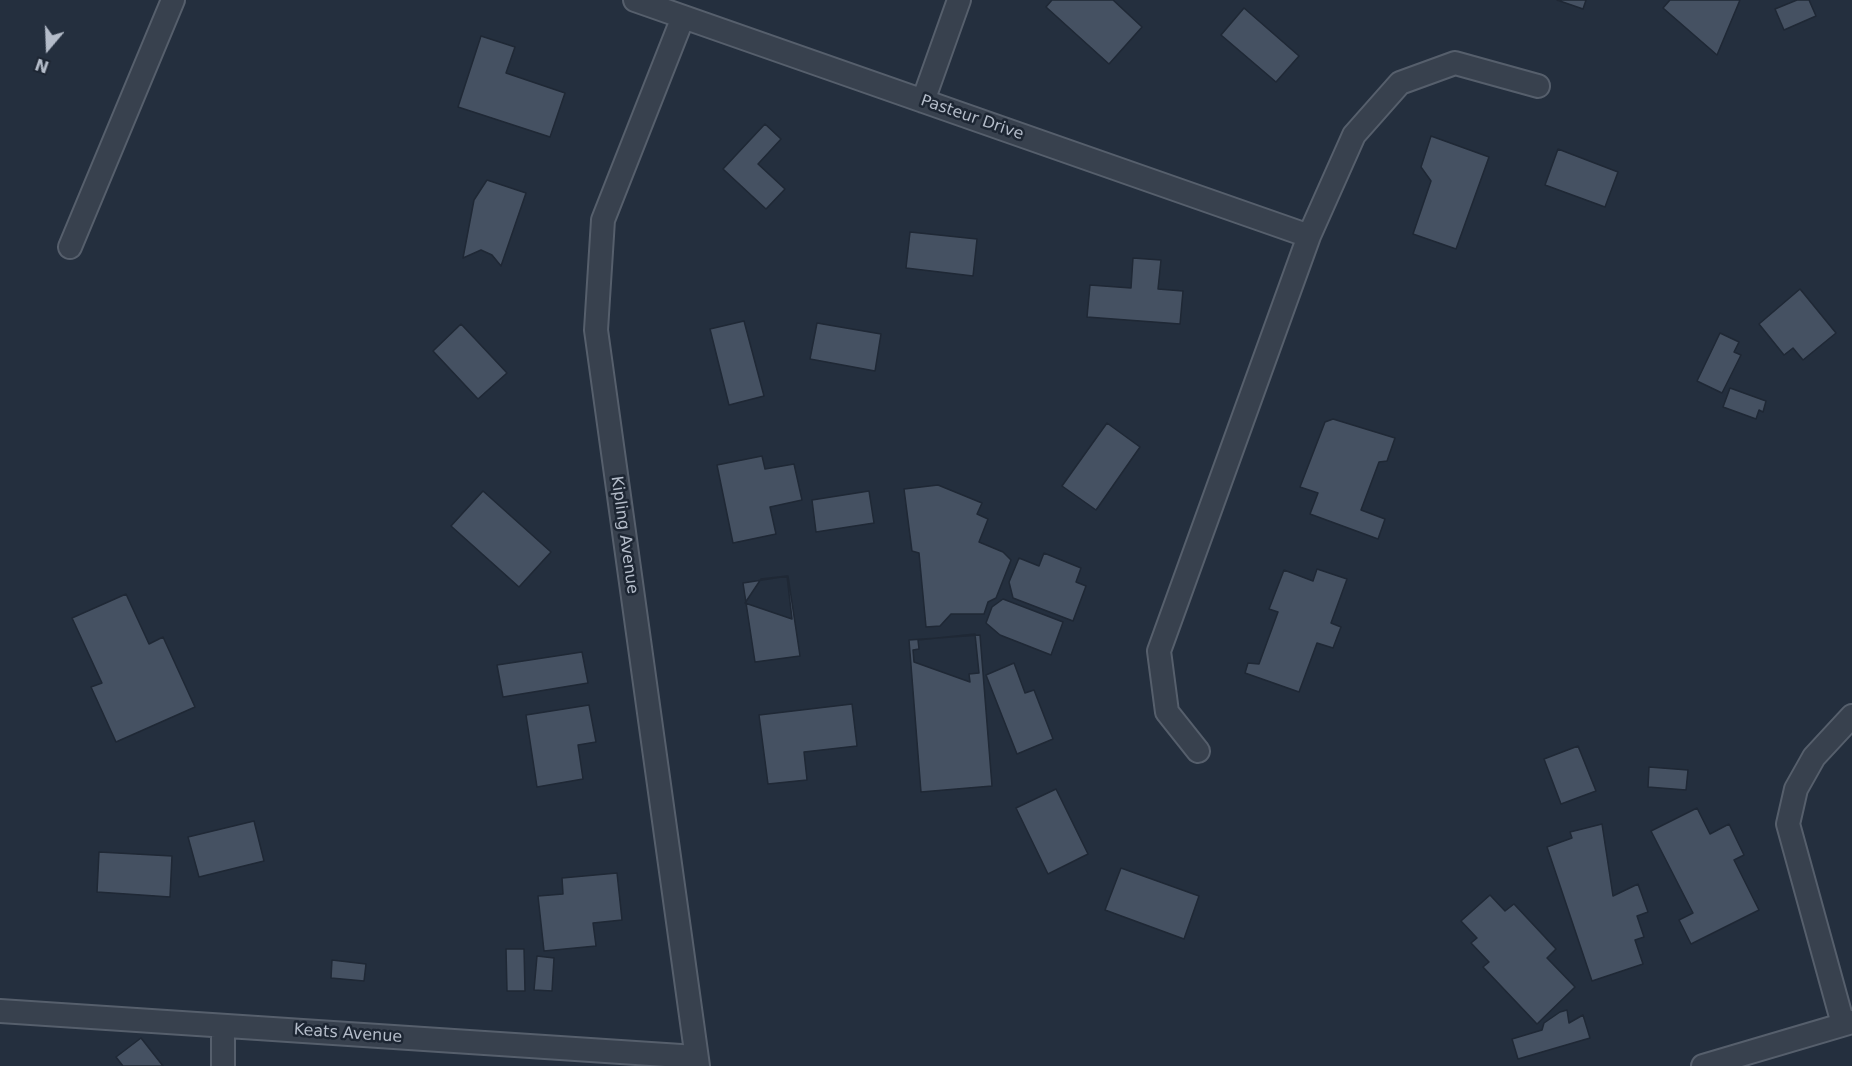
<!DOCTYPE html>
<html>
<head>
<meta charset="utf-8">
<style>
  body { margin:0 }
  #map { position:relative; width:1852px; height:1066px; overflow:hidden; background:#242f3e; font-family:"DejaVu Sans",sans-serif }
  canvas { display:block }
  .north { position:absolute; left:18px; top:18px; width:60px; height:60px; -webkit-text-stroke:4px #1d2633; paint-order:stroke; rotate:199deg; font-size:16px; font-weight:700; line-height:24px; text-align:center; color:#b4bcc9 }
  .north::after { content:''; display:block; margin:auto; width:21px; height:27px; background:#b4bcc9; clip-path:polygon(50% 0,100% 100%,50% 72%,0 100%) }
</style>
</head>
<body>
<div id="map">
<canvas width="1852" height="1066"></canvas>
<div class="north">N</div>
</div>
<script>
const ctx = document.querySelector('canvas').getContext('2d');
ctx.lineJoin = 'round';
function fillPath(path, color) {
  ctx.fillStyle = color;
  ctx.fill(path, 'evenodd');
}
function strokePath(path, color, width, dash) {
  ctx.strokeStyle = color;
  ctx.lineWidth = width;
  ctx.lineCap = dash ? 'butt' : 'round';
  ctx.setLineDash(dash || []);
  ctx.stroke(path);
}
function write(font, color, halo, rows, align = 'center') {
  ctx.font = font + ' "DejaVu Sans",sans-serif';
  ctx.lineWidth = 5;
  ctx.setLineDash([]);
  ctx.textBaseline = 'middle';
  ctx.strokeStyle = halo;
  ctx.fillStyle = color;
  for (const [text, x, y, turn = 0] of rows) {
    ctx.save();
    ctx.translate(x, y);
    ctx.rotate((+turn || 0) * Math.PI / 180);
    ctx.textAlign = isNaN(turn) ? turn : align;
    if (halo) ctx.strokeText(text, 0, 0);
    ctx.fillText(text, 0, 0);
    ctx.restore();
  }
}
const building = new Path2D(`
  M1052,0H1113L1142,27L1109,64L1046,7Z
  M1557,0H1586L1583,9Z
  M1670,0H1740L1717,55L1663,8Z
  M1797,0H1809L1816,16L1784,30L1775,9Z
  M1244,8L1299,56L1276,82L1221,35Z
  M481,36L515,47L506,73L565,93L550,137L458,107Z
  M765,124L781,139L758,164L785,189L766,209L723,169Z
  M1431,136L1489,157L1456,249L1413,234L1431,181L1421,167Z
  M1558,149L1618,172L1605,207L1545,185Z
  M487,180L526,193L501,266L492,255L481,250L463,258L474,200Z
  M910,232L977,239L973,276L906,268Z
  M1133,258L1161,260L1158,289L1183,291L1180,324L1087,317L1090,285L1131,288Z
  M1800,289L1836,333L1803,360L1793,348L1784,355L1759,324Z
  M744,321L764,396L729,405L710,329Z
  M817,323L881,334L875,371L810,359Z
  M461,324L507,373L478,399L433,351Z
  M1720,333L1739,342L1734,352L1741,355L1722,393L1697,381Z
  M1730,388L1766,401L1763,412L1759,410L1756,419L1723,407Z
  M1333,419L1395,438L1387,461L1379,462L1361,510L1385,519L1378,539L1310,514L1318,493L1300,487L1325,422Z
  M1107,423L1140,447L1096,510L1062,486Z
  M762,456L765,469L794,464L802,500L770,507L776,534L733,543L717,465Z
  M938,485L982,503L977,514L988,519L979,542L1003,552L1011,560L996,598L988,602L984,614H951L940,626L926,627L919,553L912,551L904,489Z
  M483,491L551,552L519,587L451,526Z
  M869,491L874,523L816,532L812,500Z
  M1044,553L1081,568L1076,582L1086,586L1073,621L1013,598L1009,582L1019,558L1039,566Z
  M1317,569L1347,579L1331,623L1341,627L1333,648L1317,643L1299,692L1245,673L1248,663L1259,664L1278,612L1269,609L1284,570L1313,581Z
  M787,576L792,619L745,603L761,579Z
  M788,576L800,656L755,662L743,583Z
  M126,594L149,644L163,637L195,707L116,742L91,687L102,683L72,618Z
  M1003,599L1063,622L1051,655L1000,635L986,623L992,607Z
  M975,634L979,673L969,674L970,682L914,662L913,650L919,649L918,640Z
  M980,635L992,786L921,792L909,640Z
  M582,652L588,683L503,697L497,665Z
  M1014,663L1025,693L1034,690L1053,739L1017,754L986,675Z
  M852,704L857,746L804,752L807,780L768,784L759,715Z
  M589,705L596,742L578,745L583,779L537,787L526,715Z
  M1578,746L1596,791L1561,804L1544,759Z
  M1649,767L1688,770L1686,790L1648,787Z
  M1056,789L1088,854L1048,874L1016,808Z
  M1697,808L1710,834L1729,824L1744,855L1734,860L1759,910L1691,944L1679,920L1693,913L1651,831Z
  M254,821L264,861L199,877L188,837Z
  M1602,824L1613,896L1638,884L1648,912L1637,916L1644,937L1635,940L1643,964L1592,981L1547,847L1572,838L1570,832Z
  M99,852L172,856L170,897L97,892Z
  M1121,868L1199,896L1184,939L1105,910Z
  M617,873L622,920L593,923L596,946L544,951L538,896L563,894L562,878Z
  M1490,895L1505,911L1514,904L1556,949L1547,958L1575,987L1537,1024L1483,967L1489,962L1471,943L1477,938L1461,921Z
  M506,949H524L525,991H507Z
  M537,956L554,958L552,991L534,990Z
  M332,960L366,964L364,981L331,978Z
  M1567,1010L1569,1023L1583,1015L1590,1038L1518,1059L1512,1039L1542,1030L1544,1023L1560,1012Z
  M141,1038L163,1066H123L116,1057Z`);
fillPath(building, '#455162');
strokePath(building, '#1f2835', 1.5);
const street = new Path2D(`
  M635,0L1309,236
  M683,17L603,220L596,330L698,1066
  M923,101L959,0
  M70,247L173,0
  M1198,751L1167,712L1159,651L1309,236L1354,135L1400,83L1455,63L1538,86
  M0,1011L696,1057
  M1843,1024L1788,824L1796,789L1814,757L1852,716
  M223,1026V1066
  M1703,1066L1852,1022`);
strokePath(street, '#565f6c', 26);
strokePath(street, '#38414e', 22);
write('16px', '#b4bcc9', '#1d2633', [
  ["Pasteur Drive",972,118,19],
  ["Kipling Avenue",624,535,82],
  ["Keats Avenue",348,1034,4]
]);
</script>
</body>
</html>
